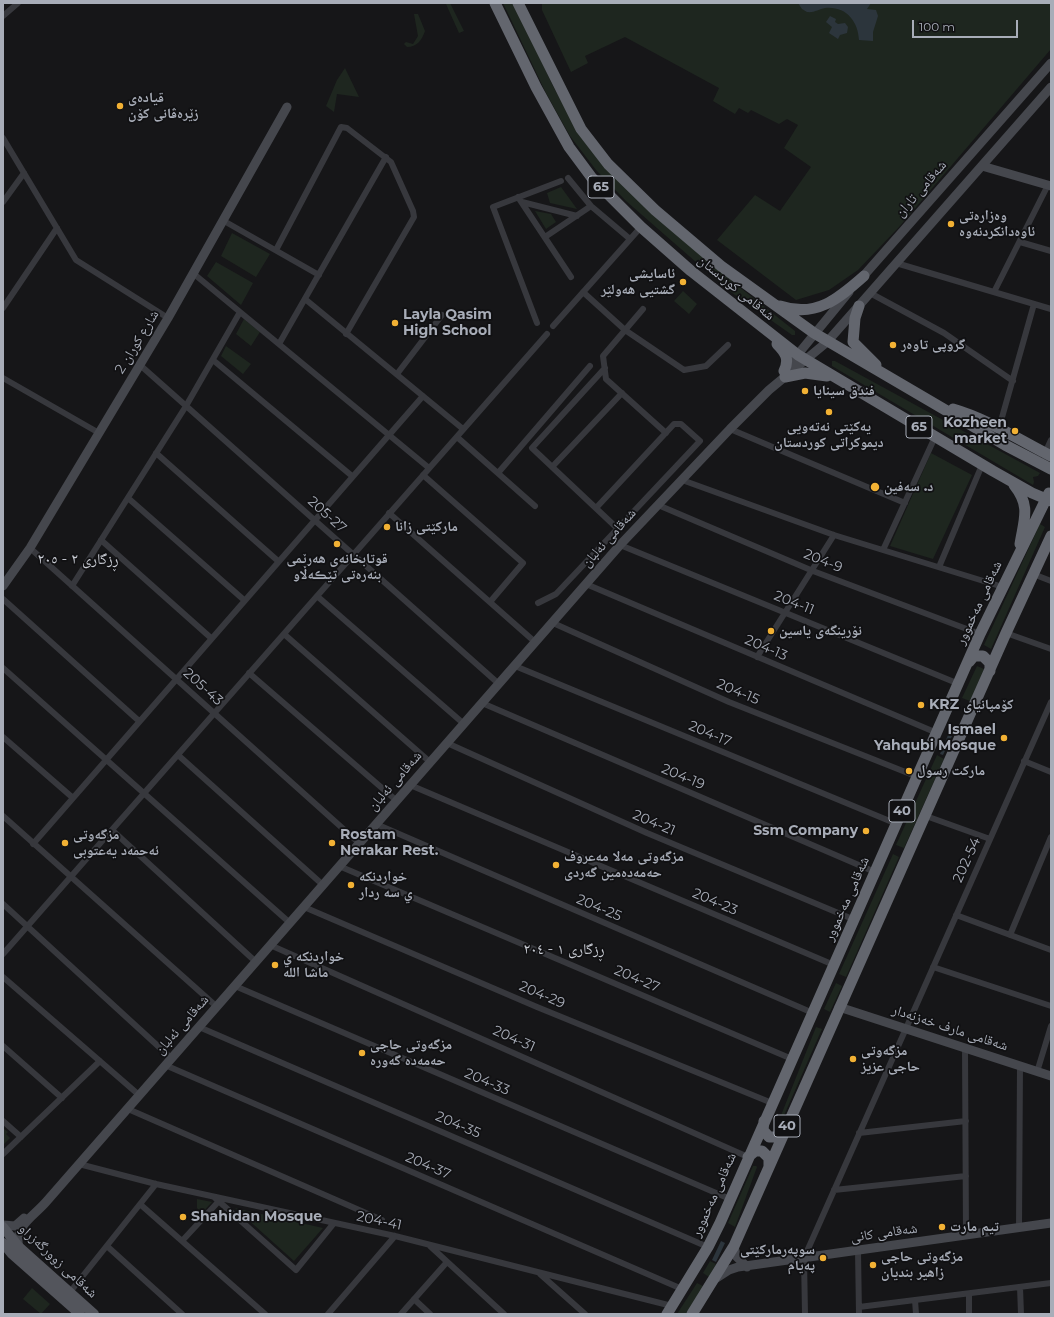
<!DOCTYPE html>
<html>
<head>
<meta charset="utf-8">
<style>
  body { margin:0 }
  #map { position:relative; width:1054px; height:1317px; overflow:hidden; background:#161618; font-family:Montserrat,sans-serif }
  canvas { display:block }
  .frame { position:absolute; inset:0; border:4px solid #a8adb8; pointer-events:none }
  .scale { position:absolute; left:912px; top:20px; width:106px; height:18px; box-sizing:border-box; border:2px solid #a8adb8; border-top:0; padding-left:5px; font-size:12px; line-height:14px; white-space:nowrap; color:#a8adb8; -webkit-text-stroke:3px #111113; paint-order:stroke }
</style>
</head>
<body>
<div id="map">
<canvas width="1054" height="1317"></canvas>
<div class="frame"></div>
<div class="scale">100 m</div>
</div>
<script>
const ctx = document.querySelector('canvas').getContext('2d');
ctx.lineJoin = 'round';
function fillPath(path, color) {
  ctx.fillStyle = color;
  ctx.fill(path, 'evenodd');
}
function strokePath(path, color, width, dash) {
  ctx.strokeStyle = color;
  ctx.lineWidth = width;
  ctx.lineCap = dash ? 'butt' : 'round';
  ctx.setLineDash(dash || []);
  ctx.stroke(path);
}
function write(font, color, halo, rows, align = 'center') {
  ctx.font = font + ' Montserrat,"Noto Naskh Arabic",sans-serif';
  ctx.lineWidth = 3.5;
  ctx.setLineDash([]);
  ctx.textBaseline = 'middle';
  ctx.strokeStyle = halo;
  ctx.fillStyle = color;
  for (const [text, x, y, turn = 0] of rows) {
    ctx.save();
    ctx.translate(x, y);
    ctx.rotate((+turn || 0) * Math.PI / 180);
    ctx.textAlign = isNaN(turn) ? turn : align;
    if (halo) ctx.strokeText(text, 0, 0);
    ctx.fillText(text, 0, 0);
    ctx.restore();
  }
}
fillPath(new Path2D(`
  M450,3L464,31L459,33L446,4Z
  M503,3H514L554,88L578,130L733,282L795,331V335H792L728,290L626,201L596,170L570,136L546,93Z
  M542,3H1051V49L899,227L858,270L829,290L796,300L717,240L755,195L780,211L811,167L784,148L798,125L787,119L779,124L751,110L748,113L739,108L735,114L713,101L719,88L625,37L585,56L588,63L571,72L542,10Z
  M414,14H418L425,31C422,40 417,47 407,47L404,44L406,42L413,44L418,36Z
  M345,68L359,97L337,94L334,112L326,106L337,80Z
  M561,187L577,209L550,203L547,193Z
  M535,211L551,214L556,222L546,229Z
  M232,233L270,254L256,277L221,256Z
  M216,262L253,283L241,305L207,276Z
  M683,291L697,304L689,314L674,301Z
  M244,319L260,332L251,346L236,334Z
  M226,346L251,364L243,374L221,356Z
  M832,361H835L1040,473L1038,476L1033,477L1034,482L1033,485L832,366Z
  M931,453L972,475L933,559L890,546Z
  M1040,524L1045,527L991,649L984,645Z
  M977,666L984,669L970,701L962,698Z
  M937,755L944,759L904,848L896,845Z
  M893,854L899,857L846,977L839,974Z
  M836,983L842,986L830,1012L824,1009Z
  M816,1027L822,1029L778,1129L776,1128Z
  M3,1128L8,1132L6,1134L10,1138L3,1145Z
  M753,1166H756L757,1167L735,1227L728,1223Z
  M197,1199L212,1202L202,1213L197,1208Z
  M235,1208L323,1228L294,1261Z
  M710,1261L716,1264L709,1277L703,1273Z
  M697,1283L703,1286L686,1314H677Z
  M32,1288L50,1304L41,1314L23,1299Z`), '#1e261f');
fillPath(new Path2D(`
  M798,3H871L867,9L876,10L878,16L873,32V41L859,40C858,21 846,6 825,8C819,9 814,13 807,12L802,9Z
  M830,16L836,19L835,22L838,24L845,23L848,27L847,33L840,35L838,39L829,33L832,27L826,22Z
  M948,735L952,736L943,755L940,754Z
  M721,1241L725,1243L716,1262L712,1260Z`), '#2c353c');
strokePath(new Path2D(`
  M3,16L18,3
  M3,138L76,260L168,318
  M568,178L591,206L630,239
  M518,197L571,277
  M3,202L24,173
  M522,202L577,216
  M224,221L319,275
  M545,237L591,206
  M1020,242L1051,251
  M276,250L341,127L347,128L391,162L413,211L414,217L346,334
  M896,263L1051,309
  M194,274L429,468
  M583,292L625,330L684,370L706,366L728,345
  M994,292L1048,185
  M870,293L944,333L1013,381
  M305,299L463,429
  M3,308L57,228
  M643,309L603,356L606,379L666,433
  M537,323L493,207L561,181
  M553,326L641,227
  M279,344L386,157
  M213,360L352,476
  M140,365L499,684
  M605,368L532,448L618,529
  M397,374L442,315
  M3,378L99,433
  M999,428L1034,304
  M730,429L905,503
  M457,437L535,506
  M156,453L278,561
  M1045,453L1051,440
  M552,467L622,393
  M498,473L590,366
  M423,475L523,563L490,602
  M682,480L834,535L1003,587
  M128,498L244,600
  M658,505L813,571L980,634
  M389,513L535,642
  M101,540L211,638
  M620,545L959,684
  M30,548L359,843
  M883,550L935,437
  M939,567L982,465
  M1033,574L1051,581
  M586,584L937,733
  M72,586L186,406L240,312
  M317,596L464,724
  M3,599L139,721
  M538,603L556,594L700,441L681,424H674L596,508
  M553,623L729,702L918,777
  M1006,633L1051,649
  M284,634L430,762
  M757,657L834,535
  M515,666L897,824
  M3,668L290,923
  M249,673L397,801
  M482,703L875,872
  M3,737L73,798
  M447,743L647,833L855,920
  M178,755L323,885
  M1024,761L1051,772
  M410,785L834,965
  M3,816L216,1006
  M926,816L990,839
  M376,824L813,1013
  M112,830L256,962
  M33,844L423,396
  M339,866L792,1059
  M3,904L171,1058
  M304,907L537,1007L772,1103
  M956,915L1051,950
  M1010,935L1051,837
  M270,945L748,1157
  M3,954L547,334
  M933,967L1051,1006
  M3,977L139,1095
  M235,986L730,1199
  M199,1027L708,1247
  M3,1046L62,1098
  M965,1048L966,1235
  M165,1065L682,1289
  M1037,1072L1051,1026
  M128,1109L382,1220
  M3,1121L21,1137
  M859,1133L966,1121
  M3,1154L100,1061
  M79,1164L156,1184L395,1236L672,1306
  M834,1190L966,1176
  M214,1197L296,1270L334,1223
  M141,1205L265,1314
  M1019,1228L1020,1066
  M182,1241L219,1201
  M430,1246L504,1314
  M108,1247L182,1314
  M858,1251L859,1314
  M540,1274L585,1314
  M1020,1287L1021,1314
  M70,1292L156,1184
  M969,1294V1314
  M414,1299L430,1314
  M915,1300L916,1314
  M859,1307L1051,1283
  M328,1314L395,1236
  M401,1314L447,1262
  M805,1314L804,1258L1051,702`), '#37383d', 6);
strokePath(new Path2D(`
  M982,166L1051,186
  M859,281L1051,63
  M785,370L849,292
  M3,586L30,548L168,318L287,107
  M839,1007L1051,1076
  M3,1225L15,1226L24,1218
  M734,1246L736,1256L747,1267
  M19,1247C13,1227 34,1216 46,1202L620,545L730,429L769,390L827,342L1051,87
  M715,1279L729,1270L738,1267L1051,1223`), '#45474d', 9);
strokePath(new Path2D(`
  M3,1227L19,1247L94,1314
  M3,1243L12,1254L80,1314`), '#53555c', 10);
strokePath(new Path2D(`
  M495,3L536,87L569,147L592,178L641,227L691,271L798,355L993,471L1032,493L1051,501
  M518,3L581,129L608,164L655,210L721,266L814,333L1005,445L1051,469
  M780,306C816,318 838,299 864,276
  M859,306L855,318L853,342L876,365
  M777,344C785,352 790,359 784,371
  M785,377L805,373L827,376
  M953,409C988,419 1019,440 1051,456
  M1014,485C1031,506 1024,519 1020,544
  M969,662L974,656H983L990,663V671
  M764,1121L763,1130L769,1137H777L784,1132
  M748,1157L755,1151H762L769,1158V1166
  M667,1314L708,1247L720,1223L980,634L1049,493
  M692,1314L734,1246L1006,633L1051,536`), '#63666e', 11);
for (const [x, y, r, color] of [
  [120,106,4,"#f2b134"],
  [951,224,4,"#f2b134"],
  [683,282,4,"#f2b134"],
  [395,323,4,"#f2b134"],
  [893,345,4,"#f2b134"],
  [805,391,4,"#f2b134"],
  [829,412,4,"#f2b134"],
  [1015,431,4,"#f2b134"],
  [875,487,5,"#f2b134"],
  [387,527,4,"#f2b134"],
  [337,544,4,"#f2b134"],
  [771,631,4,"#f2b134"],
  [921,705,4,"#f2b134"],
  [1004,738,4,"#f2b134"],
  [909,771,4,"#f2b134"],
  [866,831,4,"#f2b134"],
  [65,843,4,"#f2b134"],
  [332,843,4,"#f2b134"],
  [556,865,4,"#f2b134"],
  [351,885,4,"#f2b134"],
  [275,965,4,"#f2b134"],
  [362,1053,4,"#f2b134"],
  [853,1059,4,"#f2b134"],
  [183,1217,4,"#f2b134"],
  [942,1227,4,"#f2b134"],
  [823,1258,4,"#f2b134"],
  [873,1265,4,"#f2b134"]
]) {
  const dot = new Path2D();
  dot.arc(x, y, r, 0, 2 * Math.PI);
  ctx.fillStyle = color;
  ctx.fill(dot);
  strokePath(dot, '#111113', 1.5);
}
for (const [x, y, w] of [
  [601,187,26],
  [919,427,26],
  [902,811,26],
  [787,1126,26]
]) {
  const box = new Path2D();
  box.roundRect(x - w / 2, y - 11, w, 22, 3);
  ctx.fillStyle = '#111113';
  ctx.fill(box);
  strokePath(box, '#a8adb8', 1);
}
write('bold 13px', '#a8adb8', null, [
  ["65",601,187],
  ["65",919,427],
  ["40",902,811],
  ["40",787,1126]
]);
write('bold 14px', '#a8adb8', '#111113', [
  ["قیادەی",128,98],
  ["زێرەڤانی کۆن",128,114],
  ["وەزارەتی",959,216],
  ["ئاوەدانکردنەوە",959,232],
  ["ئاسایشی",675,274,"right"],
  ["گشتیی هەولێر",675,290,"right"],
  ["Layla Qasim",403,315],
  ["High School",403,331],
  ["گروپی تاوەر",901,345],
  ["فندق سينايا",813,391],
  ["Kozheen",1007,423,"right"],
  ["market",1007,439,"right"],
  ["یه‌كێتی نه‌ته‌ویی",829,427,"center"],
  ["دیموكراتی كوردستان",829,443,"center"],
  ["د. سەفین",884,487],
  ["مارکێتی زانا",395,527],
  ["قوتابخانەی هەرێمی",337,559,"center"],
  ["بنەرەتی تێڪەڵاو",337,575,"center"],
  ["نۆرینگەی یاسین",779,631],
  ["KRZ كۆمپانیای",929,705],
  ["Ismael",996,730,"right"],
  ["Yahqubi Mosque",996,746,"right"],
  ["مارکت رسول",917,771],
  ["Ssm Company",858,831,"right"],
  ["مزگەوتی",73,835],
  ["ئەحمەد یەعتوبی",73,851],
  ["Rostam",340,835],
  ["Nerakar Rest.",340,851],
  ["مزگەوتی مەلا مەعروف",564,857],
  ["حەمەدەمین گەردی",564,873],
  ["خواردنكه",359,877],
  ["ي سه ردار",359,893],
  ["خواردنكه ي",283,957],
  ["ماشا الله",283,973],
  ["مزگه‌وتی حاجی",370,1045],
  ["حه‌مه‌ده‌ گه‌وره",370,1061],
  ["مزگەوتی",861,1051],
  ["حاجی عزیز",861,1067],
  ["Shahidan Mosque",191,1217],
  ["تيم مارت",950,1227],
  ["سوپەرماركێتی",815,1250,"right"],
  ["پەیام",815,1266,"right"],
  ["مزگەوتی حاجی",881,1257],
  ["زاهیر بندیان",881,1273]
], 'left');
write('14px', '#a8adb8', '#111113', [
  ["شەقامی تاران",921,189,-49],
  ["شەقامی کوردستان",736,288,39],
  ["شارع كوران 2",137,342,-59],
  ["205-27",327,515,42],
  ["شەقامی ئەلبان",609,538,-48],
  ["204-9",823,561,22],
  ["204-11",794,603,22],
  ["شەقامی مەخموور",979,603,-65],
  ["204-13",766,648,23],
  ["205-43",203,687,42],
  ["204-15",738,692,23],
  ["204-17",710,734,23],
  ["204-19",683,777,23],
  ["شەقامی ئەلبان",395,781,-49],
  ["204-21",654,823,23],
  ["202-54",967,860,-66],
  ["شەقامی مەخموور",847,899,-66],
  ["204-23",715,902,23],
  ["204-25",599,908,23],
  ["204-27",637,979,23],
  ["204-29",542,995,23],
  ["شەقامی ئەلبان",182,1025,-49],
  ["شەقامی مارف خەزنەدار",950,1028,18],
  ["204-31",514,1039,24],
  ["204-33",487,1082,23],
  ["204-35",458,1125,23],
  ["204-37",428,1166,23],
  ["شەقامی مەخموور",714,1195,-66],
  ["204-41",379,1221,12],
  ["شەقامی کانی",884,1233,-8],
  ["شەقامی زوورگەزراو",58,1261,43]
]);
write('15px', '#c9ccd4', '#111113', [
  ["ڕزگاری ٢ - ٢٠٥",78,560],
  ["ڕزگاری ١ - ٢٠٤",564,950]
]);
</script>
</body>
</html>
